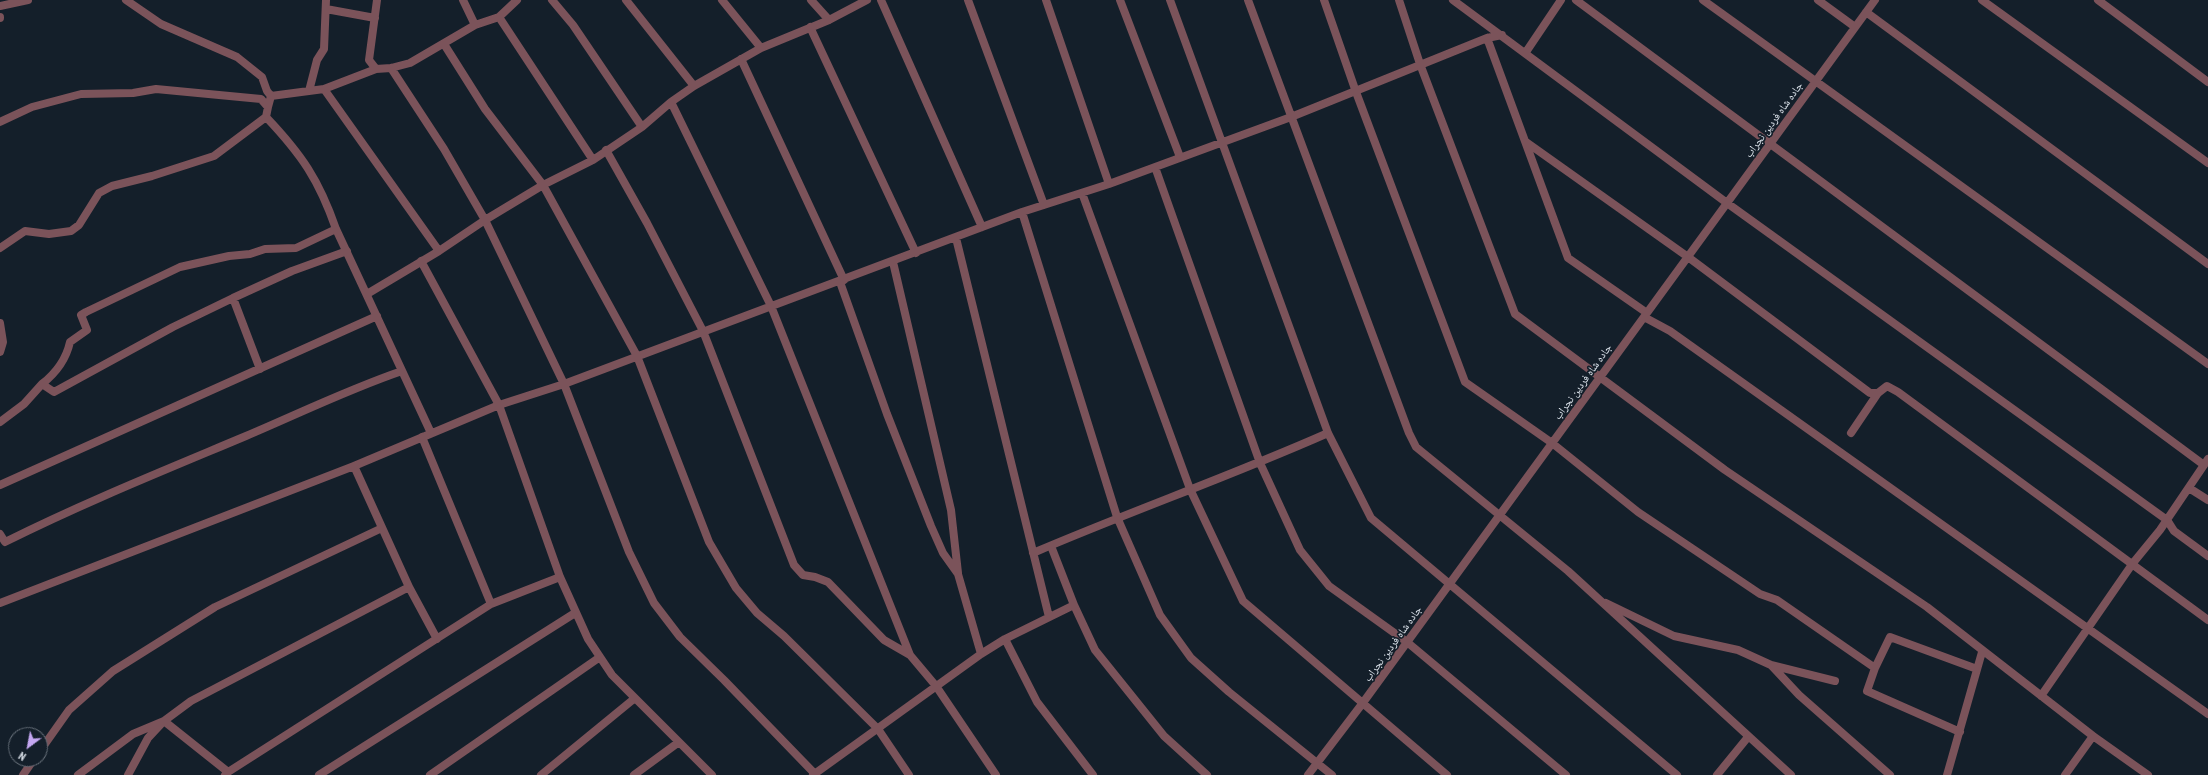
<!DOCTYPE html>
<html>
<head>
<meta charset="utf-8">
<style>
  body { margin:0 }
  #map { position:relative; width:2208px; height:775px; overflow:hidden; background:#141f2a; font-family:"PT Sans Narrow",sans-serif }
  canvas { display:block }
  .north { position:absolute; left:8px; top:727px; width:40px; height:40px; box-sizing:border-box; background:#141f2a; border:1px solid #666f79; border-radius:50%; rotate:212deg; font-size:11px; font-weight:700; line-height:16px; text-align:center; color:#e0e7ef }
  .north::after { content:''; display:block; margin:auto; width:14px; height:18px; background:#c4a7f1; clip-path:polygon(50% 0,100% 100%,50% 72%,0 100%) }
</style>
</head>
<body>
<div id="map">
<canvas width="2208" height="775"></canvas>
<div class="north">N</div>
</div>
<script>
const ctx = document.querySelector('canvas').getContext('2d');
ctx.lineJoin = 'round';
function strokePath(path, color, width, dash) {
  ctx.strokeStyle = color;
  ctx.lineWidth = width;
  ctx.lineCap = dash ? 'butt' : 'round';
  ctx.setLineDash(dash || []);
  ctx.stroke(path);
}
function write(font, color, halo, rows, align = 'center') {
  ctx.font = font + ' "PT Sans Narrow","Noto Naskh Arabic",sans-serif';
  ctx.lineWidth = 3.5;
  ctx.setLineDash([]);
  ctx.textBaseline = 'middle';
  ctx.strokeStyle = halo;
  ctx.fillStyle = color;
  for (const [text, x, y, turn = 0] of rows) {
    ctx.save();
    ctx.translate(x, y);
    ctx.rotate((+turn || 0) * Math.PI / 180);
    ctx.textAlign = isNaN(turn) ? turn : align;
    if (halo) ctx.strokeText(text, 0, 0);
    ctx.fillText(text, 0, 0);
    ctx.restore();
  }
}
strokePath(new Path2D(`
  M126,0L161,24L237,57L262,77L267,91L271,96
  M463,0L475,25
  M552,0L573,25L642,127
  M626,0L694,86
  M722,0L761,48
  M811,0L829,20
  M881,0L982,227
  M968,0L1044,205
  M1046,0L1109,184
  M1120,0L1180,157
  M1170,0L1328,433L1371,518L1677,775
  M1248,0L1409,433L1416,447L1568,571L1791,775
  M1324,0L1356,92L1465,382L1552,443L1638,512L1760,594L1777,600L1875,668
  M1399,0L1420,64L1515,314L1725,470L1927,607L2093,736L2148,775
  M1453,0L1727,203L2167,520L2174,531L2208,556
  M1576,0L2204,465
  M1703,0L2208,364
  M1818,0L1855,27
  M1982,0L2208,163
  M2098,0L2208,82
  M0,6L28,0
  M326,9L375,18
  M1866,12L2208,264
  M0,17V18
  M499,17L593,160
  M810,27L916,253
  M1487,38L1568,258L1647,313
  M444,44L485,109L543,185L637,356L709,542L736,588L757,613L784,636L878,729L909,775
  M1526,52L1561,0
  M741,59L844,280
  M391,68L444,149L485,220L564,384L629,552L654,603L680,637L724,680L816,775
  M376,69L369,60L377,0
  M324,89L439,251
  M309,91L317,60L324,49L326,0
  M671,102L771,306L910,655L936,686L996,775
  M268,107L266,117C302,155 319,180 336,229L431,433
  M0,122L32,107L81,94L133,93L156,89L261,99L268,107L271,96L324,89L376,69L391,68L410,63L475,25L499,17L517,0
  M1526,142L1688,257L1870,393H1878L1887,386L1898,392L2208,620
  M606,150L647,223L703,331L794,565L803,575L815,577L828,582L884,640L910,655
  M1155,167L1260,463L1300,550L1329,586L1407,642L1566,775
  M1082,193L1190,489L1243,601L1447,775
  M1022,212L1117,517L1160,615L1191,658L1229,692L1332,775
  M956,238L1049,617
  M0,248L25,231L49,234L71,231L79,225L99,193L112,186L152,176L214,156L266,117
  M421,261L499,405L560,577L588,639L612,675L712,775
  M893,262L951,510L958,573
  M840,282L887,414L931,526L943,553L958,574L981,654
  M367,294L439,251L485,220L543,185L593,160L642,127L671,102L694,86L761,48L829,20L867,0
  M233,298L292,271L347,251
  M1644,317L1670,331L2208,714
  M0,323L3,342L0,352
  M42,384C56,373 66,360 70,342L87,330L81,315L86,312L180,267L229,256L250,254L265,249L296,248L336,229
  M0,422L24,404L42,384L54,392L173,327L233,298L260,369
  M1851,433L1878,393
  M422,437L491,604
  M354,466L409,587L437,639
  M0,485L377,316
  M2189,488L2208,500
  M0,534L5,542C83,503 165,470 246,436C298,414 349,389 402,371
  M1051,546L1074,605
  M1033,553C1131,511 1231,476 1328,433
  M0,603L354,466L499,405L564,384L1022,212L1109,184L1291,117L1487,38L1502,35
  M1606,603L1674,636L1738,650L1771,665L1835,681
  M1005,639L1037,702L1093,775
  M1771,665L1799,695L1890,775
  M2041,696L2133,563L2160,530L2208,459
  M1960,732L1867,691L1875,668L1890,637L1977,669
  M40,751L69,710L113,671L215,607L382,528
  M228,772L491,604L560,577
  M23,775L34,759
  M78,775L133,734L164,721
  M128,775L148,738L162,723
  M225,775L228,772L164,721L191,701L409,587
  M319,775L575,613
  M430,775L600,657
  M541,775L635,698
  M634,775L679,742
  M813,775L981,654L1005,639L1074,605L1095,650L1164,736L1207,775
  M1308,775L1362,704L1875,0
  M1717,775L1748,737
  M1947,775L1982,652
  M2065,775L2093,736`), '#7b535a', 8);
write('11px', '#e0e7ef', '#141f2a', [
  ["جاده شاه فردین نجراب",1774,120,-54],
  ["جاده شاه فردین نجراب",1583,382,-54],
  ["جاده شاه فردین نجراب",1393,644,-54]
]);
</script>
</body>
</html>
